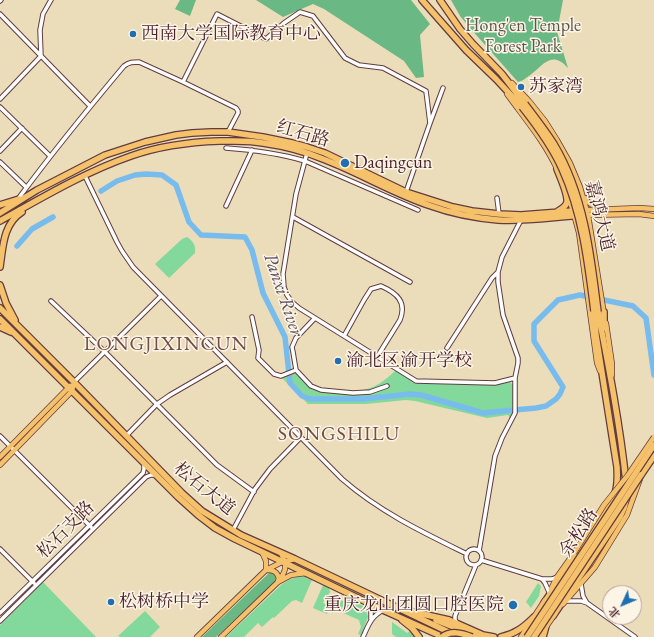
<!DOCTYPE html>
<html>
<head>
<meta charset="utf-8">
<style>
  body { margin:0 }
  #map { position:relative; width:654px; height:637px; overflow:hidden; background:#ecddba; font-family:"EB Garamond","Noto Serif SC",serif }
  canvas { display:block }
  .north { position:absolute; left:602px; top:585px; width:40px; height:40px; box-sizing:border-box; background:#fcf5e5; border:1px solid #b59f9b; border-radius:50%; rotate:226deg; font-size:11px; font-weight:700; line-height:16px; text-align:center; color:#4a1f2b }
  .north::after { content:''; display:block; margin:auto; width:14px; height:18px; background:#1f6fb2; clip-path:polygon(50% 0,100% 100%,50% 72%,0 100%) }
</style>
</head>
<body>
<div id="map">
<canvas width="654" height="637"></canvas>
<div class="north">北</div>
</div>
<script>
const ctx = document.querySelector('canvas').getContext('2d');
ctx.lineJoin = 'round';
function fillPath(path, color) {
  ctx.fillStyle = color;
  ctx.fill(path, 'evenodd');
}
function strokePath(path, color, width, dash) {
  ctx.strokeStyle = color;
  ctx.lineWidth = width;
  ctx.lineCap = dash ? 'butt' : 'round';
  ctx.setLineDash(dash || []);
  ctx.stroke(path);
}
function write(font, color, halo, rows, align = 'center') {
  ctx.font = font + ' "EB Garamond","Noto Serif SC",serif';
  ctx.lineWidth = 3;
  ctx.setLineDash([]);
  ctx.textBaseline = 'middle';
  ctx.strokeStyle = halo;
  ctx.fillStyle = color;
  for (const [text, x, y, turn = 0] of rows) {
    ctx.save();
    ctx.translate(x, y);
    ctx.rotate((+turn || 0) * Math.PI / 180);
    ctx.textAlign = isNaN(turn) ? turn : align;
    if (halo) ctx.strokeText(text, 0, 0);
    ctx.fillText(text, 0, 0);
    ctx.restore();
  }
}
fillPath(new Path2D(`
  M187,237C193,241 196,245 195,253L169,278L155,264L182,239Z
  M298,369C304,375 309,383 316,387C322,390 330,390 337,390C366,392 375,390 396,370L412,380L496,384L510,382L513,385V413L510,419L508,415L487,418L415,401L406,400L366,404H308L282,378Z
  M302,576L307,577L306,578L312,580L302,603L296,600L292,601L274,618L273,617L262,627L258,623L244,637H226L281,585C288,580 294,577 302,576Z
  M43,582L96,637H0V625Z
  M538,583L541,586L539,596L531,608L526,602Z
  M323,585L329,588L330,592L328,595H326L323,603L330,606L334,596L345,602L349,599L365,607L368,617L361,635L358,634L361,627L359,620L332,608L329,609L327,614L313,608Z
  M145,611L160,627L150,637H120L118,636Z
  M392,622L399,627L407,633L410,631L414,637H396L392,634Z`), '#83d89b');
fillPath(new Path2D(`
  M180,0H196L190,16L175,9Z
  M256,0H411L430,24L420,35L424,77L416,78L404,61L324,9L313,4L283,17Z
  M451,0H563L557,32L568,68C550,48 542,68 526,78C524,80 521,81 518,82L470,28L460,16Z
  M269,573H273L277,576L276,581L216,637H202Z`), '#6ab883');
strokePath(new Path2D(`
  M101,191L117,181L135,175L146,174L162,175L176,185L189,222L201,235L245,237L252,250L263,293L285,337L290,383L302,396L310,399H363L410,394L421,395L483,413L536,408L546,406L556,399L560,394L563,387L534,341V324L558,300L580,295L633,306L646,318L654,375
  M17,246L32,229L53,217`), '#78bcee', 5.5);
const minor = new Path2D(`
  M0,1L1,0
  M0,14L90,106
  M183,82L217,14L266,39L284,23L300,12L313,16L345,58L359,65L383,68L426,91L430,123
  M0,99L41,56L40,30L43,14L51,0
  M0,107L50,156
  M226,148C254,150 278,153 305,161L418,210
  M0,151L22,128
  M307,153L296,194L283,274L284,287L287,295L292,302L299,308L315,318L413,379L416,381L495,383L515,378
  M0,162L26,187
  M85,176L117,242L122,251L133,267L342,479C380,512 422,532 467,554
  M406,192L430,123L443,88
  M497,198L499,214
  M18,199C52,153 87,110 124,66C129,62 133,62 139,62L183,82L236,108L238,111V113L228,132
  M226,206L252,150
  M293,217L410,282
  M51,301L105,352L217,465L254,492
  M252,317L259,350L258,358L274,374L281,376L296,370
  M315,318L296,338L292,347L293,352L296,370L311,386L321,390L353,393L370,392L387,386
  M344,336L364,300L371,289L381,286C397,293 407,302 400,320L377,357
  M447,348L492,278L498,272
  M74,382L161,296
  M0,436L91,527
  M126,436L157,404L170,395L227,362
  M233,530L255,489L270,469L301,437
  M0,549L34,583
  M466 557a8 8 0 1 1 16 0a8 8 0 1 1-16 0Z
  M479,551L495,456L502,438L515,413V378L518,363V358L503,315L498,282V272L502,257L521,220
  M481,560L542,579
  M549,592L545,583L542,579H552L557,577
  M566,601H581L587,603L583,596L581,584
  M369,603L371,611V619
  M587,603L635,637
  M0,613L143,473L144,469V464
  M0,621L146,477L151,475H155
  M457,623L455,620V616L476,565
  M363,637C369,624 370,618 383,610`);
const major = new Path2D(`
  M512,83L529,101L545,121L557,140L570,163L580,187L588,215L604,314
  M507,94C525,119 545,142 558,171
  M568,196L573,211L579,233L597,363L600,371
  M585,198C589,204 594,207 601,207
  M586,210L640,208L654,209
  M588,215L639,214L654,216
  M606,323L612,364V375
  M0,457L70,386
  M0,465L72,391L74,382
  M266,570L282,562L295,559
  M267,570C274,570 277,572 279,578L278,581
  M279,581C287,569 287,566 281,553
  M551,589L557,577L574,553
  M563,604L595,567L627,515L640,479
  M197,637L266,570V561L262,552
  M221,637L278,582L291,575L306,573
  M521,637L545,600
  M539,637L555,614`);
const highway = new Path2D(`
  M422,0L466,50L496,79L522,107
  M440,0L460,29L473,44L502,74L525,104
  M557,169C560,177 568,194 567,202C566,206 562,209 558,211
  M0,205L19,199
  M0,213L37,190L105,155L145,142L176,135L192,133L211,132H228L263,137L292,143L307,147L325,153L406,192L453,207L472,211L499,214L521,215L573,211
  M0,221C43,197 85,172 131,156C159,146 190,142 220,141C234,141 249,140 263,143C284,146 304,151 323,159C360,173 394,194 431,206C453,214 475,218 498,220C528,222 559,216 588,215
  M0,267C3,247 3,224 22,212
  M0,285L6,303L15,320
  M0,308L74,382L182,493L202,511L241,535L295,559L459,637
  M598,312C609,368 620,425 626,482
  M604,312V328
  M0,319L178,497L198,515L215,528L235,539L383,610L443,637
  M0,327L11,332
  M641,475L654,456
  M544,603L608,508C617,493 618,485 617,467L596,335L594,311
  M409,611L449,620L483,635L494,637
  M553,616L620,517L624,508L627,496
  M402,620L412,628L419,637
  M436,620L479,637
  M501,637C515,634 524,627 534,617
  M543,637L546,626`);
strokePath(minor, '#623c40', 5.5);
strokePath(major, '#623c40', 6);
strokePath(highway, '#623c40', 8);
strokePath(minor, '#fff', 3.5);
strokePath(major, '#f5c16b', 4.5);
strokePath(highway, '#f5c16b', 5.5);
const majorBridge = new Path2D(`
  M574,553L604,505L628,475L654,437`);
const highwayBridge = new Path2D(`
  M525,104C535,117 545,130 554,144C584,194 591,254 598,312
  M522,107C537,126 552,146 562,169C582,213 588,263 594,311
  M442,637C451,630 462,633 472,637
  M527,637L654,445
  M534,637L641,475`);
strokePath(majorBridge, '#623c40', 6, []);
strokePath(highwayBridge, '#623c40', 8, []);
strokePath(majorBridge, '#f5c16b', 4.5);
strokePath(highwayBridge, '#f5c16b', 5.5);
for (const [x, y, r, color] of [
  [133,34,4,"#1f6fb2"],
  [521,87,4,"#1f6fb2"],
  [345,163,5,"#1f6fb2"],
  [338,361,4,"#1f6fb2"],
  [111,602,4,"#1f6fb2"],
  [513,605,5,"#1f6fb2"]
]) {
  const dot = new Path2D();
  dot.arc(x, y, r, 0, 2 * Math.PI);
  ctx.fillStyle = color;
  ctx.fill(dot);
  strokePath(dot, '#fcf5e5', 1.5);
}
write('18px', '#5b564d', '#fcf5e5', [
  ["Hong'en Temple",523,26],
  ["Forest Park",523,47]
]);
write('18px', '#4a1f2b', '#fcf5e5', [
  ["西南大学国际教育中心",141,34],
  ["苏家湾",529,87],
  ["Daqingcun",354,163],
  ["渝北区渝开学校",346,361],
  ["松树桥中学",119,602],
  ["重庆龙山团圆口腔医院",504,605,"right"]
], 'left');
write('18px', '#4a1f2b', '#fcf5e5', [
  ["红石路",303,134,16],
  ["嘉鸿大道",599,216,76],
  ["松石大道",204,489,39],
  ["松石支路",66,530,-45],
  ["余松路",579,533,-57]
]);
write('italic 19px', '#584e66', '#fcf5e5', [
  ["Panxi River",283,295,71]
]);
ctx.letterSpacing = '1px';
write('20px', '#764c49', '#fcf5e5', [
  ["LONGJIXINCUN",166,345],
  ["SONGSHILU",339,435]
]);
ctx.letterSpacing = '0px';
</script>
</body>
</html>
